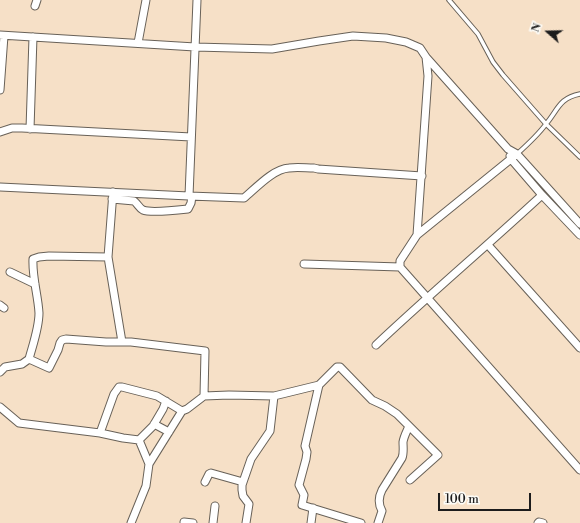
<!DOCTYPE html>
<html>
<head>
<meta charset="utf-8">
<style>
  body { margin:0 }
  #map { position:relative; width:580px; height:523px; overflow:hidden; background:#f6e0c7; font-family:"Libre Bodoni",serif }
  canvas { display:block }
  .north { position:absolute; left:528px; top:12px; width:40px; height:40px; -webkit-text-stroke:3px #fdfcf7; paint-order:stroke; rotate:290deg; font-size:11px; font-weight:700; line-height:16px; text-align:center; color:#1c1c1c }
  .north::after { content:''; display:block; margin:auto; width:14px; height:18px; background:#1c1c1c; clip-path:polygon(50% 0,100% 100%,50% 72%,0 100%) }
  .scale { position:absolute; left:438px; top:493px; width:93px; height:18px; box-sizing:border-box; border:2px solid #1c1c1c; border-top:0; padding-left:5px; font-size:12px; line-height:14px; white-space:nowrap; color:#1c1c1c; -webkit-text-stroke:3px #fdfcf7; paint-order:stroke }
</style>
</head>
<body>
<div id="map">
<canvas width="580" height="523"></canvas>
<div class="north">N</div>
<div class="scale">100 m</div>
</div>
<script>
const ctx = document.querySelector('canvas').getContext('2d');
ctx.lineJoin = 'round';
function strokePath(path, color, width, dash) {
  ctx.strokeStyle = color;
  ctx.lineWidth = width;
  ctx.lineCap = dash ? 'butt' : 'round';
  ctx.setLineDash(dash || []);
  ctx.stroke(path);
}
const service = new Path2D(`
  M449,0L478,34L493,62L503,75L546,124L580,157
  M517,154C527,145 538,135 546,124C558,110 559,98 580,94`);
const minor = new Path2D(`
  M35,6L37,0
  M0,35L195,47L272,49L319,41L353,36L386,38L406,42L420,48L426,57L428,76L417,235
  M138,43L146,0
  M426,57L508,149L517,154L580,224
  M0,90L4,36
  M30,129L33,37
  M0,132L12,128H22L191,137
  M517,154L417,235L400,261V267L580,470
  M510,156L511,159L542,195L580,235
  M0,187L189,196L244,198C256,188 273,169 289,168C297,167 306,168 314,168L318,169L422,176
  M113,192L108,257L122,342
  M189,196L197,0
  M112,199L134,201C138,204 139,208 143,210C150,213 179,210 188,209L191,203L192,196
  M488,245L580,348
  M304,264L400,267
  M10,272L35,284
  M0,305L4,308
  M376,345C430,294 487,246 542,195
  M29,359C33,344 39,328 39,313C38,295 32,277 33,259L39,257L49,256L108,257
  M0,372L5,367L22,364L29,359L49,368L58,350L60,343L62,340L66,339L106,342H131L205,351L204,396
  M319,385L305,446L307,452L306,459L299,485L304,495L302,505L361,523
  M0,407L19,423L100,433L123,438L139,440L149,464L146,486L131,523
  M154,424L169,432
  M100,433L114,394L119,387H122L157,396L182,411
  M139,440L153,426L163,409L166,401
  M149,464L182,411L187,409L204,396L229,395L274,396L319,385L337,367H340L372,400L385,406L397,414L438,455L410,480
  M205,482L209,474L211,473L243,482
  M184,522L193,523
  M213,523L215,506
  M246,523L249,504L243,496L242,490V485L251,459L270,431L274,396
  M311,523L313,508
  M378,523L382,511C378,504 378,498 382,490L402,458C404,453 403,447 403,442C404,436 407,431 409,426
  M538,523L539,522L543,523`);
strokePath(service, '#686158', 5.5);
strokePath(minor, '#686158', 9);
strokePath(service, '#fff', 3.5);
strokePath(minor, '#fff', 7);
</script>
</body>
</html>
